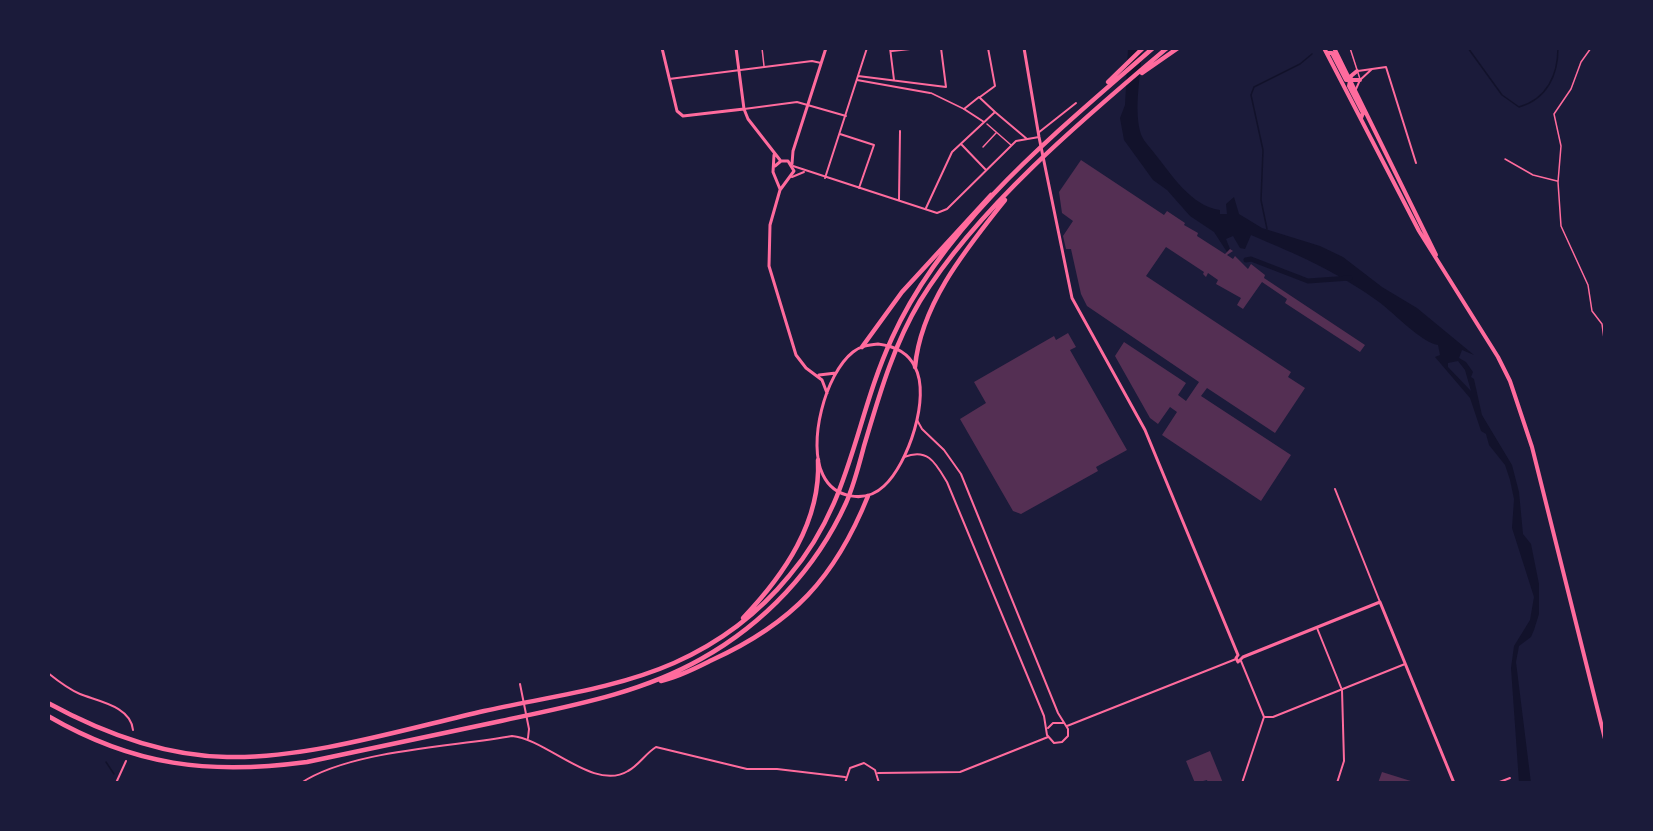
<!DOCTYPE html>
<html>
<head>
<meta charset="utf-8">
<style>
  body { margin:0 }
  #map { position:relative; width:1653px; height:831px; overflow:hidden; background:#1b1b3a; font-family:"Asap Condensed",sans-serif }
  canvas { display:block }
  .frame { position:absolute; inset:0; border:50px solid #1b1b3a; pointer-events:none }
</style>
</head>
<body>
<div id="map">
<canvas width="1653" height="831"></canvas>
<div class="frame"></div>
</div>
<script>
const ctx = document.querySelector('canvas').getContext('2d');
ctx.lineJoin = 'round';
function fillPath(path, color) {
  ctx.fillStyle = color;
  ctx.fill(path, 'evenodd');
}
function strokePath(path, color, width, dash) {
  ctx.strokeStyle = color;
  ctx.lineWidth = width;
  ctx.lineCap = dash ? 'butt' : 'round';
  ctx.setLineDash(dash || []);
  ctx.stroke(path);
}
fillPath(new Path2D(`
  M1128,48H1142C1141,75 1134,105 1140,131C1142,140 1150,147 1155,154C1172,175 1191,206 1220,210V214H1227L1226,204L1234,197L1239,214L1262,228L1320,246L1343,257L1382,287L1417,308L1474,355L1462,350L1459,358L1466,362L1473,372L1471,377L1474,379L1482,415L1512,465L1519,492L1523,534L1531,544L1539,584V614L1534,630L1531,637L1519,646L1516,662L1531,783H1519L1511,668L1514,646L1530,620L1534,597L1512,528L1514,499L1510,480L1505,465L1489,445L1486,434L1481,431L1470,398L1435,357L1440,355L1438,345C1422,343 1394,313 1379,302C1338,272 1298,255 1251,235L1245,249L1240,248L1233,236L1226,239L1230,249L1227,252L1214,232L1190,216L1167,190L1153,180L1124,140L1120,118L1125,105ZM1458,361L1465,370L1471,391L1448,367V363Z`), '#12122b');
strokePath(new Path2D(`
  M1468,48L1502,95L1519,107C1547,99 1558,75 1558,48
  M1267,229L1261,200L1263,150L1251,95L1254,87L1300,64L1312,54
  M106,762L114,774`), '#12122b', 1.5);
strokePath(new Path2D(`
  M1246,260L1251,259L1308,281L1350,278`), '#12122b', 5);
fillPath(new Path2D(`
  M1081,160L1164,215L1167,211L1185,223L1184,225L1198,233L1197,236L1225,254L1230,249L1233,251L1227,255L1233,259L1235,256L1248,269L1251,264L1265,275L1264,278L1365,345L1360,352L1285,303L1287,299L1262,282L1243,309L1237,305L1241,298L1216,284L1218,280L1208,273L1206,277L1203,274L1204,272L1166,247L1146,276L1291,372L1288,377L1305,388L1275,433L1207,388L1201,396L1291,455L1261,501L1162,435L1177,412L1170,407L1158,424L1150,418L1115,356L1124,342L1186,383L1178,395L1186,401L1199,382L1087,306L1081,294L1071,249H1066L1063,236L1073,221L1062,213L1059,192Z
  M1068,333L1076,347L1070,350L1127,450L1096,467L1098,471L1021,514L1013,511L960,419L986,403L974,382L1054,336L1056,340Z
  M1210,751L1223,783H1208L1207,780L1195,783L1186,761Z
  M1382,772L1414,782V783H1378Z`), '#542f53');
strokePath(new Path2D(`
  M1591,48L1581,62L1571,89L1554,114L1561,146L1558,182L1561,226L1588,285L1592,311L1602,324L1605,346
  M1505,159L1533,175L1557,181`), '#ff6b9d', 1.5);
strokePath(new Path2D(`
  M762,48L764,66
  M1350,48L1360,79
  M931,93L964,109
  M987,124L1011,145
  M983,147L996,133`), '#ff6b9d', 1.5);
strokePath(new Path2D(`
  M857,80L930,93`), '#ff6b9d', 2);
strokePath(new Path2D(`
  M890,48L894,80
  M892,51L919,48
  M1358,71L1386,67L1416,163
  M858,76L946,87L941,48
  M669,79L812,61L821,63
  M1356,89L1360,80L1372,69
  M980,97L995,86L988,48
  M744,109L797,102L846,116
  M995,112L1027,139
  M1038,133L1076,103
  M840,134L874,145L859,188
  M961,144L986,170
  M793,166L937,213L947,209L1016,141L1039,137
  M792,177L804,172
  M825,178L867,48
  M899,200L900,131
  M926,208L952,152L995,112L979,97L964,109L984,122
  M904,457C928,448 935,462 947,482L1044,716L1047,735L1054,743L1062,742L1068,736V729L1058,713L961,474L944,450L922,429L917,420
  M1335,489L1380,602
  M1317,628L1342,690L1344,761L1337,783
  M1241,661L1264,717L1242,783
  M48,673C58,681 68,689 80,694C97,701 131,706 133,730
  M520,684L529,729L528,738
  M1264,717H1273L1405,664
  M1067,726L1236,659
  M1048,728L1053,723H1063
  M878,773L960,772L1048,737
  M116,783L126,761
  M301,783C351,750 452,747 512,736C547,739 594,792 628,771C639,765 645,754 656,747L747,769H777L845,777
  M845,783L850,768L864,763L875,770L879,783
  M1497,783L1510,778`), '#ff6b9d', 2);
strokePath(new Path2D(`
  M662,48L677,111L683,116L744,109
  M736,48L744,109L748,119L780,160
  M1024,48L1039,137L1072,298L1145,430L1238,655
  M774,155L773,172L780,189
  M792,164L793,151L826,48
  M775,166L781,161H788L794,171L780,190L770,225L769,266L796,355L806,368L822,380L827,393
  M878,344C894,346 908,352 915,367C931,397 908,464 884,486C865,504 834,498 823,475C807,444 825,374 853,352C860,346 869,345 878,344Z
  M819,375L836,373
  M1238,655L1236,658L1238,662L1243,657
  M1243,657L1380,602L1454,783`), '#ff6b9d', 3);
strokePath(new Path2D(`
  M1324,48L1419,231L1498,357L1510,381L1532,447L1605,739
  M1334,48L1436,255
  M1327,53H1332L1346,80H1360
  M1357,71L1351,76L1349,86L1363,113L1361,118`), '#ff6b9d', 4);
strokePath(new Path2D(`
  M1142,73L1178,48
  M1108,82L1143,48
  M862,347L902,292L991,195
  M915,367C921,303 967,248 1005,200
  M743,618C784,575 821,522 818,460
  M661,681C679,677 696,668 712,660C793,623 835,578 868,496
  M48,703C103,733 163,756 227,757C307,759 405,729 484,711C547,697 615,689 674,663C719,643 758,614 789,576C852,503 854,420 892,338C945,221 1058,131 1153,48
  M48,716C134,766 209,775 307,762C371,748 436,735 501,721C570,706 639,694 701,659C764,624 816,569 846,503C854,485 859,465 864,446C879,396 893,346 920,301C977,208 1084,118 1167,48`), '#ff6b9d', 4.5);
</script>
</body>
</html>
